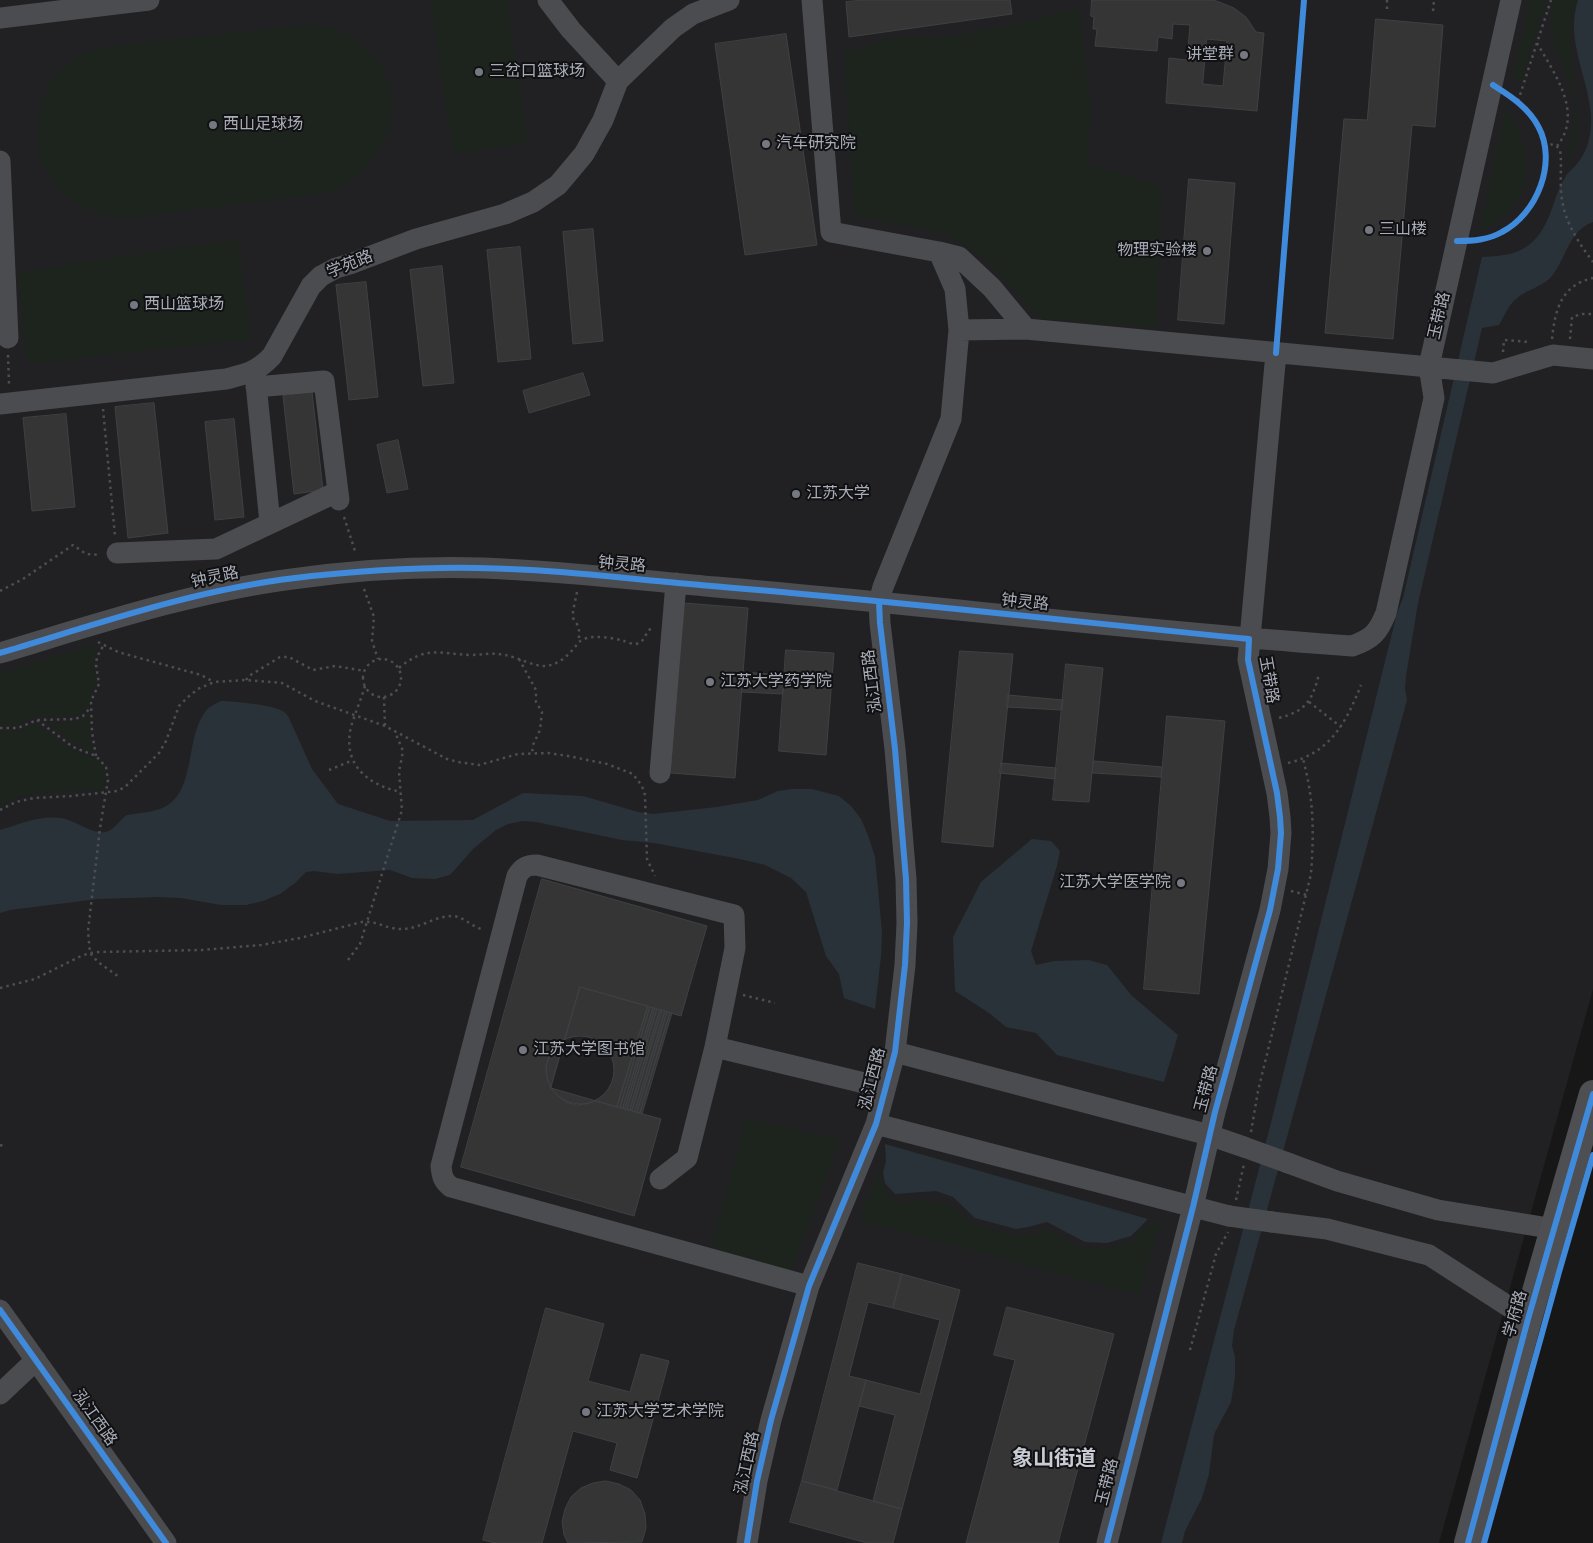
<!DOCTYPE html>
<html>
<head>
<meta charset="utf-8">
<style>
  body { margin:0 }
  canvas { display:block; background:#171717 }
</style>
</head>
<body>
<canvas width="1593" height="1543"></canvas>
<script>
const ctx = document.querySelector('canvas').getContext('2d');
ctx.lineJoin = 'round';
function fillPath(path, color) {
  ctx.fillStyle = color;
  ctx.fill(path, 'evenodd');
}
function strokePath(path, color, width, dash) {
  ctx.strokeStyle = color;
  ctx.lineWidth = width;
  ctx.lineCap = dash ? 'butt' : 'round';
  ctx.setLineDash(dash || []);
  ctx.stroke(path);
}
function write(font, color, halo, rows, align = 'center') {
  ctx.font = font + ' "Sofia Sans Condensed","Noto Sans SC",sans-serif';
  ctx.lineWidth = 4;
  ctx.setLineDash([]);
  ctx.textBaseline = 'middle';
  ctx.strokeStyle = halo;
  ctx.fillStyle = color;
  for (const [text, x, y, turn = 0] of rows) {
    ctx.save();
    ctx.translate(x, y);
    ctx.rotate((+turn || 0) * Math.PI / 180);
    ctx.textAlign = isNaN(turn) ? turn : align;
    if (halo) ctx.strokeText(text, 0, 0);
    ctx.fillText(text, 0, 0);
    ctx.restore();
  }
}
fillPath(new Path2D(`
  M0,0H1593V989L1439,1543H0Z`), '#212123');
fillPath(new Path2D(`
  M430,0H507L528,143L453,154Z
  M1530,0H1547L1521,83L1513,76Z
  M1555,0H1578C1558,63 1593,118 1566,174C1567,163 1568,151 1570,140C1571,128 1576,116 1574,105C1570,66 1541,42 1555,0Z
  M1079,8L1091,105L1087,163L1161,187L1156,327L1042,319L985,258L941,232L854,216L844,54L894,36L942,38L1013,25Z
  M311,25C316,25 322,25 327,26C350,31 374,52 385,73C404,111 382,166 345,185C335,191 323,192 312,195L136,217C126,217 116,218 106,215C75,209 44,182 38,150C37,140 38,129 39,119C43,81 65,58 102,47L293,26Z
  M1507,107C1529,144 1539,195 1496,222C1491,226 1484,228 1479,231Z
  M238,239L251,339L28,364L17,272Z
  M95,645L99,647C90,662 96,669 97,684L92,694L90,705L81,714L64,717H36L12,727L0,726V673Z
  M90,712V741L94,753L74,744L56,729L43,722C61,723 78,726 90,712Z
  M33,723L53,735L71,749L95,759L101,764L105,773L104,789C72,792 29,789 0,805V732L19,731Z
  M746,1118L840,1140L791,1271L711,1250Z
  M883,1160C881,1182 880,1185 895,1203L929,1200L952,1207L970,1223L1009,1235L1029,1236L1046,1228L1083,1249H1103L1131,1243L1153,1221L1161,1223L1139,1295L859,1220Z`), '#1d241e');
fillPath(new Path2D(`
  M1578,0H1593V222C1570,230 1567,255 1554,273C1545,287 1528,288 1516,299C1509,304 1504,317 1499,325L1482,328L1418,603L1406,676L1405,689L1407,700L1234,1330L1232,1346L1235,1357V1377L1231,1402L1214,1434L1209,1474L1202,1498L1185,1531L1182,1543H1161L1271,1123L1397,613L1403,598L1482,257C1517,256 1536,249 1550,214C1555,201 1558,188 1566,176C1568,172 1573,169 1576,165C1588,152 1592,133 1591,115C1588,76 1565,40 1578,0Z
  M221,701C233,701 275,705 284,712C286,713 288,716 289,718L312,769L338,804L390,821L473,820L523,793L583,796L638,812L653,814L717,807L758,800L778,791L791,789H812L839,796L852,807L861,819L868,835L875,857L882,932L881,956L875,1009L844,998L839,974L826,956L806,892L791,878L765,865L740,859L654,843L622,840L536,822L522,821L508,824L496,830L473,849L450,875L435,879L412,878L390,870L337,874L314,871L306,872L295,883L280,894L263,901L246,905H221L181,898L158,897L98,899L10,910L0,913V830C20,824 40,815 61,818C74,820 94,835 106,832C116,829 119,820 127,815C139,813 158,812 168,805C195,787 186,737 205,712C208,707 215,704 221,701Z
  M1032,839L1051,841L1060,851L1057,866L1031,951L1036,965L1054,961L1088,960L1107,965L1131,995L1178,1035L1164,1082L1057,1055L1036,1033L1006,1027L989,1013L955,991L953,937L981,882Z
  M885,1144L1148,1219L1131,1236L1107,1243L1085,1242L1047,1222L1028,1227L1016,1229L975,1218L953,1197L936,1191L895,1194L885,1183L883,1173L886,1161Z`), '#2a3239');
const building = new Path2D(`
  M865,0H1010L1012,14L849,37L846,2Z
  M1092,0H1214L1234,8L1246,17L1256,32L1264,33L1257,111L1166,103L1169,58L1187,60L1190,25L1173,24L1172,39L1158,37L1157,51L1095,46L1097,29H1093L1094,17L1091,16ZM1207,39L1227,41L1223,86L1203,84Z
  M1376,19L1443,25L1435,127L1412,125L1393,339L1325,333L1344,119L1367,120Z
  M786,34L817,245L745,255L715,44Z
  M1189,179L1235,183L1224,324L1178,320Z
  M593,229L603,341L573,344L563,232Z
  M520,247L531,359L498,362L487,250Z
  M442,266L454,383L423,386L410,270Z
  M366,282L378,397L349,400L336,285Z
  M583,373L590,395L529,413L523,391Z
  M312,392L323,490L294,494L283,396Z
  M154,403L168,533L128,538L115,407Z
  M66,414L75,507L32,511L23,418Z
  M234,419L244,517L215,520L205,422Z
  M398,440L408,489L387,493L377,445Z
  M684,603L748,608L735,778L671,773Z
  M786,650L834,653L826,755L779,751Z
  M960,651L1013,654L993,847L942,842Z
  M1066,664L1103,668L1089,802L1053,800Z
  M743,672L785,675L783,694L742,692Z
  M1008,695L1063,700L1062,710L1007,707Z
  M1167,716L1225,721L1199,994L1144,989Z
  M1094,761L1162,767L1161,777L1093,773Z
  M1001,763L1056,768L1055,779L1000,773Z
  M542,879L707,926L681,1016L580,987L565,1039L556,1046L550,1055L546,1066L547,1077L551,1088L558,1096L566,1102L576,1105L586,1104L596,1101L661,1119L634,1216L461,1167Z
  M580,987L648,1006L617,1107L551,1088Z
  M648,1006L650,1007L620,1108L617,1107Z
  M650,1007L653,1008L623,1108H620Z
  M653,1008H655L625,1109L623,1108Z
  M655,1008L657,1009L627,1110L625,1109Z
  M657,1009L660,1010L630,1110H627Z
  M660,1010H662L632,1111L630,1110Z
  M662,1010L665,1011L635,1112L632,1111Z
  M665,1011L667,1012L637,1113L635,1112Z
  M667,1012L670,1013L640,1113H637Z
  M670,1013H672L642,1114L640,1113Z
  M546 1070a34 34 0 1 1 68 0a34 34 0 1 1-68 0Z
  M858,1263L902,1274L893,1308L868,1302L849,1376L866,1380L837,1490L802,1481Z
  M902,1274L960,1290L902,1509L873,1501L895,1415L859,1406L866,1380L920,1394L940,1320L893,1308Z
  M1007,1307L1114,1334L1058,1543H966L1015,1360L994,1355Z
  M546,1308L604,1324L588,1381L630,1392L641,1354L669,1361L637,1478L610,1470L617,1443L573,1431L542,1543H495L483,1540Z
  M606,1481L619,1484L631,1490L640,1500L645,1514L646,1528L642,1542L568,1543L564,1535L562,1522L565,1509L571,1497L581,1488L593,1483Z
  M802,1481L902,1509L893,1543H867L790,1522Z`);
fillPath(building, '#353536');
strokePath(building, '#3f4043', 1);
strokePath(new Path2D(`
  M1387,9V0
  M1433,11L1434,0
  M1537,43C1554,73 1584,113 1557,146
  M1518,101L1551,0
  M1544,146C1551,144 1555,143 1560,150C1562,163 1560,176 1561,189C1562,218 1576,239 1593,262
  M1552,339C1555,310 1561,285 1593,278
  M1570,339L1572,317L1582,314H1593
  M1503,352L1504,340L1529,342
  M8,355L9,384
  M103,409L115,536
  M344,517L356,554
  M364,589L374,617L372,641L378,659
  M0,591L23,579L73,545L86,554L100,555
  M577,592L573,611V618L577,624L579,630V642
  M98,642L118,652L201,675L214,682
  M519,659L536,690V702L542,712L540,730L533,745L532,753
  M363 678a19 19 0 1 1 38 0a19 19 0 1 1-38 0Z
  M399,668C426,645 440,654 471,655C483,655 493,652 505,655C517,657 535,667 546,666C557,665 567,657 574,648C577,645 578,642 582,640C593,634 613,638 624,641C627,642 632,644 635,644C647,643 644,629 654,628
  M246,680L249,676L280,657H289L313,670L335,666L365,671
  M365,686C361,700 355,713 351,727C342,765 368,785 401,792
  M384,697L385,726
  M1309,702L1341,727
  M1279,718C1306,711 1312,701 1319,674
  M37,720L73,747L96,756L106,767L108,780L100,828L88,931L90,953L98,962L119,977
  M0,728H18L37,720L75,719L83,716L91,707
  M96,756L92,732L91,701L99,684L96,665L97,657L103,646
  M1288,763C1330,753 1346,723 1361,685
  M329,770L353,760
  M0,810L16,802L34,798L72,796L117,791L125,787L159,753L166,741L179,706L188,697L198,689L214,682L246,680L282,683L315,701L385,726L447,759L458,762L479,765L518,754L548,753L568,756L607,764L633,774L642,786L645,795L647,859L655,876
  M1291,891L1307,895
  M348,960L360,944L402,810L399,772L403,751L395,732
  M0,988L35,979L81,956L90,953L99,952L202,950L261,945L300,938L362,922C375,920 387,929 400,929C418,930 434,916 452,916C463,916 472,927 484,930
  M743,995L775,1003
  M1251,1132L1258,1091L1311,874C1314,833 1314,799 1303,759
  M0,1145L6,1147
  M1236,1200L1244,1164
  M1190,1350L1216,1254L1228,1232`), '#4d4e52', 2.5, [2.5, 4]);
strokePath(new Path2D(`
  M548,0L571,30L618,81
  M0,18L149,0
  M0,161L8,338
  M939,252L959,257L992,288L1026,329L1493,373L1553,355L1593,359
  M959,330L1026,329
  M255,374L270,523
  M256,387L324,381L339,500
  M0,404L226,379C246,374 257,372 272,356L311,286L321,276L336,268L350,264L416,239L505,214L533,202L558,185L584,154L603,120L618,81L673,28L693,14L729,0
  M117,553L216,549L337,492
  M0,653C97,624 192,592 292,579C355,570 420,566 484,568C561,571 639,580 716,587C928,605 1140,631 1352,646C1372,639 1378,633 1386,613L1434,398L1429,366L1511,0
  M660,773L676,583
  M715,1047L885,1088
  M895,1052L1209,1135L1244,1147
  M876,1124L1229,1216
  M1288,1163L1337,1181L1438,1210L1555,1229
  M660,1179L687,1158L715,1047L735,948L734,915L537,865C526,865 522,868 517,876L441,1166C442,1176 443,1181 451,1187L809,1286
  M1272,1222L1327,1229L1429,1255L1528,1319
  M0,1310L166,1543
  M0,1394L36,1360
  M747,1543L757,1481L771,1420L809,1286L876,1124L895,1052L905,965L907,923L906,879L895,749L880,623L879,602L883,587L951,419L959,330L955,289L939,252L831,232L812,0
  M1107,1543L1193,1207L1215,1112L1270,910L1278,869L1281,833L1280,817L1277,793L1248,660L1276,353`), '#4b4c50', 21);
strokePath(new Path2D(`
  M1468,1543L1528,1319L1593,1094`), '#4d4f52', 28);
strokePath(new Path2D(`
  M1244,1147L1288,1163
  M1229,1216L1272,1222`), '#4b4c50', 21);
strokePath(new Path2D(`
  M1457,241C1473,241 1488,240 1502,232C1537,214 1558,162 1538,126C1528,107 1510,96 1493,85
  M1276,353L1304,0
  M0,653C97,624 194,590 295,578C356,571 417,567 478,568C556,569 635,580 712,586C892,601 1070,621 1249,639L1248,660L1277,793L1280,817L1281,833L1278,869L1270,910L1215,1112L1193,1207L1107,1543
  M0,1310L166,1543
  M747,1543L757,1481L771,1420L809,1286L876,1124L895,1052L905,965L907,923L906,879L895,749L880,623L879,602
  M1468,1543L1528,1319L1593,1094
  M1484,1543L1559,1272L1593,1155`), '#408adc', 6);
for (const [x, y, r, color] of [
  [1244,55,5,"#757880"],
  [479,72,5,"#757880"],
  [213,125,5,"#757880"],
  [766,144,5,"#757880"],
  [1369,230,5,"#757880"],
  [1207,251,5,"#757880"],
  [134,305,5,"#757880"],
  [796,494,5,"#757880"],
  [710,682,5,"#757880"],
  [1181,883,5,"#757880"],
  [523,1050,5,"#757880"],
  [586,1412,5,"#757880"]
]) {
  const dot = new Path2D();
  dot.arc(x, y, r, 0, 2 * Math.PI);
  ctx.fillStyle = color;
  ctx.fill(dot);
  strokePath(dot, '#111113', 2);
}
write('16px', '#a8adb8', '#111113', [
  ["讲堂群",1234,55,"right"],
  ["三岔口篮球场",489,72],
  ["西山足球场",223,125],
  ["汽车研究院",776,144],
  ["三山楼",1379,230],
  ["物理实验楼",1197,251,"right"],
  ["西山篮球场",144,305],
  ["江苏大学",806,494],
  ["江苏大学药学院",720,682],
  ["江苏大学医学院",1171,883,"right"],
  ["江苏大学图书馆",533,1050],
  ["江苏大学艺术学院",596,1412]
], 'left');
write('16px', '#a8adb8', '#111113', [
  ["学苑路",350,265,-22],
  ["玉带路",1440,316,-77],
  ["钟灵路",622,565,5],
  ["钟灵路",215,578,-12],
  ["钟灵路",1025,603,6],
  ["玉带路",1268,680,80],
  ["泓江西路",873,681,-97],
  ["泓江西路",873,1079,-76],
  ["玉带路",1207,1089,-75],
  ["学府路",1516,1314,-74],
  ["泓江西路",94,1418,55],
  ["泓江西路",748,1463,-78],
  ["玉带路",1108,1482,-76]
]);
write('bold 21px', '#c9ccd4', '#111113', [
  ["象山街道",1054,1460]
]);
</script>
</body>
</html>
